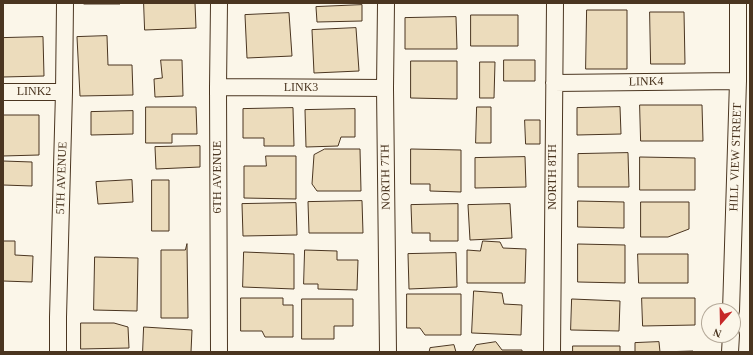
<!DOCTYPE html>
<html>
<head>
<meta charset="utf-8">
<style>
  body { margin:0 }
  #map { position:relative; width:753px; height:355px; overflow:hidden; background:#fbf6e9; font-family:Georgia,serif }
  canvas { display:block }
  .frame { position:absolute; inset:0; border:4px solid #4a3520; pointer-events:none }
  .north { position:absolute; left:701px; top:303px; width:40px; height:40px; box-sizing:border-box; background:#fbf6e9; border:1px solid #b4a999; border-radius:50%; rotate:200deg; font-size:11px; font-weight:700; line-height:16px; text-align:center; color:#4a3520 }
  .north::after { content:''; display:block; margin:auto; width:14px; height:18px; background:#c62828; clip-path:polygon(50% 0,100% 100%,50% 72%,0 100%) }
</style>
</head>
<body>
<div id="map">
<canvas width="753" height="355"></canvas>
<div class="frame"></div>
<div class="north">N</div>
</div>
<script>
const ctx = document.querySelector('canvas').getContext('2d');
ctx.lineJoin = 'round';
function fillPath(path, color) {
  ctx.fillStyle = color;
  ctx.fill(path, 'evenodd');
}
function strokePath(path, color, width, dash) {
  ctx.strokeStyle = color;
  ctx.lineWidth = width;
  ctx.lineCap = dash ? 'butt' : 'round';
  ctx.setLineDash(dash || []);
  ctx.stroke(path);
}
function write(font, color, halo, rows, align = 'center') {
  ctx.font = font + ' Georgia,serif';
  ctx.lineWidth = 3;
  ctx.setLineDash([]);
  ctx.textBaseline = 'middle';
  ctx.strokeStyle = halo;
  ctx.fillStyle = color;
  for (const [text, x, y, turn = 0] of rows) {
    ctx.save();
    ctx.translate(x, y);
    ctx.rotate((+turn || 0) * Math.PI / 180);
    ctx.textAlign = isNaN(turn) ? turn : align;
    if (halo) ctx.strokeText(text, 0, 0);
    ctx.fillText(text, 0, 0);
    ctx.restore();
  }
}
const building = new Path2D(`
  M84,3H120V4H84Z
  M144,3H195L196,28L145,30Z
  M362,5V21L317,22L316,7Z
  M587,10H627V69H586Z
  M650,12H684L685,64H651Z
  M289,13L292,56L247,58L245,15Z
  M471,15H518V46H471Z
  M456,17L457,49H405V18Z
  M356,28L359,71L314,73L312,30Z
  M107,36L108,65H132L133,95L80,96L77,37Z
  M43,37L44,76L3,77V38Z
  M161,60H182L183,96L155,97L154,79L162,78Z
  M504,60H535V81H504Z
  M411,61H457V99L411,98Z
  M480,62H495L494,98H480Z
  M640,105H702L703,141H641Z
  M146,107H196L197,134H172V143H146Z
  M477,107H491V143H476Z
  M620,107L621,134L577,135V108Z
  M293,108L294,146H264V138H243V109Z
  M355,109V137H341L338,146L306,147L305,110Z
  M133,111V134L91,135V112Z
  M3,115H39V155L3,156Z
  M525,120H540V144H526Z
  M200,146V167L156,169L155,147Z
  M325,149H360L361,191H317L312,184L314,155Z
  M411,149L461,150V192L430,191V184H411Z
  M628,153L629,187H578V154Z
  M266,156H296V199L244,198V166H266Z
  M525,157L526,187L475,188V158Z
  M640,157L695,158V190H640Z
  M3,161L32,162V186L3,185Z
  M132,180L133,202L98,204L96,182Z
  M152,180H169V231H152Z
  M362,201L363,233H309L308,202Z
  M578,201L624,202V228L578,227Z
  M641,202H689V229L668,237H641Z
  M296,203L297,235L243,236L242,204Z
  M458,204V241H430V233H412L411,205Z
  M510,204L512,238L470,240L468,205Z
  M3,241H15V255L33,256L32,282L3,281Z
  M483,241L500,242L503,248L526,249L525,283H467V250L480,251Z
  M187,244L188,318H161V250H185Z
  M578,244L625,245V283L578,282Z
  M305,250L337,251V260H358L357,290L318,289V284H304Z
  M244,252L294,254V289L243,287Z
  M456,253L457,287L409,289L408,254Z
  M638,254H688V283H639Z
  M95,257L138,258L137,311L94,310Z
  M474,291L502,293L504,304L522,305L521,335L472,333Z
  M407,294H461V335H425L420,328H407Z
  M241,298H283V305H293V337H265L262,331H241Z
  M642,298H695V325L643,326Z
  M302,299H353V326H334V339H302Z
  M572,299L620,301L619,331L571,330Z
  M81,323H114L128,327L129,348L81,349Z
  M144,327L192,330L191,352H143Z
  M496,342L502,350H522V352H472L476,345Z
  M659,342L660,352L693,351V352H635V343Z
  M454,345L456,352H429L430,348Z
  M573,346H620V352H573Z`);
fillPath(building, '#ecdcbc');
strokePath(building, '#4a3520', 1);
const minor = new Path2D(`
  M219,3L218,87L219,352
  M386,3L385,88L388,352
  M554,83L738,81
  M218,87L385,88
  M3,92H64
  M731,311L738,81V3
  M58,352V317L64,92L65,3
  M552,352L555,3
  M730,352L731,335`);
strokePath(minor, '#4a3520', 18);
strokePath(minor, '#fbf6e9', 16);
write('12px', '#4a3520', '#fbf6e9', [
  ["LINK4",646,82,-1],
  ["LINK3",301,88],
  ["LINK2",34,92],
  ["HILL VIEW STREET",736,157,-88],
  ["6TH AVENUE",218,177,-90],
  ["NORTH 7TH",386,177,-91],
  ["NORTH 8TH",553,177,-90],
  ["5TH AVENUE",62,178,-88]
]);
</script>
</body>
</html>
